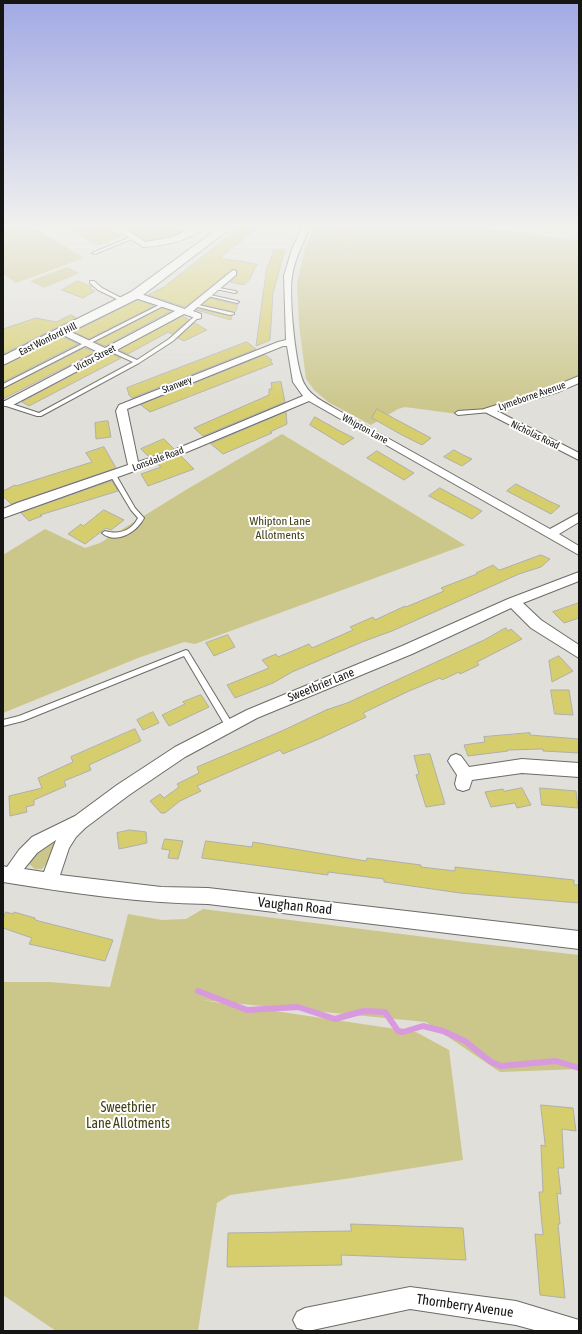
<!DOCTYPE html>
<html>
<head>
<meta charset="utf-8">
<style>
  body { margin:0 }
  #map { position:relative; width:582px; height:1334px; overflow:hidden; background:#e0dfda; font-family:"Asap Condensed",sans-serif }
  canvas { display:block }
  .frame { position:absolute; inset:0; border:4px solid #151513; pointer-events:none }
</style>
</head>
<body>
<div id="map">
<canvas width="582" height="1334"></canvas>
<div class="frame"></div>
</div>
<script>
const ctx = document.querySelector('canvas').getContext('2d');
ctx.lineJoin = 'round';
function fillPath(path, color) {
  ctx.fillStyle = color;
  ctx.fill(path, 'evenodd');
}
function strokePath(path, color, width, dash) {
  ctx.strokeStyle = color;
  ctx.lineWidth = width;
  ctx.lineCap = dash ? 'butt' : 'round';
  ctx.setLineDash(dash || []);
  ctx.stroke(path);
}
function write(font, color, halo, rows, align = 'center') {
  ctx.font = font + ' "Asap Condensed",sans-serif';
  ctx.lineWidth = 4;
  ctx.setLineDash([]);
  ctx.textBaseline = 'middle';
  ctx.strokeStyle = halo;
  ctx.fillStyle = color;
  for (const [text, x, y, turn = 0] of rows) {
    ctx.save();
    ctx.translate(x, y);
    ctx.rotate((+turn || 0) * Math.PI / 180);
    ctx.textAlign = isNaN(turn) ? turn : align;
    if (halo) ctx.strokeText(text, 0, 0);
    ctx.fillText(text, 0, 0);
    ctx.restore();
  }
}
fillPath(new Path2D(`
  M16,224H29L84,258L16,283L3,274V228Z
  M118,224H202L176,237L144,244Z
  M316,224H466L579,241V376L480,412L458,414L405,407L398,409L371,425L328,402L314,390L306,379L299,325L297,284L305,248Z
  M67,267L80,273L44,288L30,281Z
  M282,434L465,545L195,644L184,642L138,658L3,713V555L45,529L85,548L100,543L189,488Z
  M61,835L50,859L42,869H35L29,864L32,855Z
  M203,909L465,942L579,955V1069L500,1072L426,1022L201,1000L416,1032L449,1050L463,1160L345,1179L230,1195L217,1203L198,1331H56L3,1295V982H50L110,987L128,914L162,920L186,919Z`), '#cbc68a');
strokePath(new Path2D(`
  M198,991L247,1010L298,1007L335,1019L364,1011L385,1012L398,1031L403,1032L423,1026L443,1031L465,1041L491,1062L501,1066L556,1061L579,1068`), '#d899df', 6);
const building = new Path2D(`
  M61,224H101L122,236L98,245Z
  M244,224H263L220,258L257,264L250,279L244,285L230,282L238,275L237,270L233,269L185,307L148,295L164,287Z
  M348,231L352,239L357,250L343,248L336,232Z
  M274,250H285L273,293L270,340L256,346L267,266H268Z
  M78,281L92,287L90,289L95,291L83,298L62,290Z
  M210,298L238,305L235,312L203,305Z
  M138,300L154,306L89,339L74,332Z
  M162,308L171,311L105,346L96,342Z
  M198,309L230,316H232L231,320L196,310Z
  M71,315L76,318L3,354V329L36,318L56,322Z
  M183,316L189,320L172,334L168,332L128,354L119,350Z
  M195,323L207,330L184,341L178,338Z
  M63,337L78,344L3,382V366Z
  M247,342L256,349L132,398L129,395L127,388Z
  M85,348L95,352L3,399V389Z
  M112,354L121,358L29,406L22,402Z
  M265,355L272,360L270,361L273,364L150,412L141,405Z
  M281,382L285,402L203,436L194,428L269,395V389H272L271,383Z
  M377,409L397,420L431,438L422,445L402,435L372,418Z
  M286,412L287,424L270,432L272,433L223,454L211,444Z
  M315,417L338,430L354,438L343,445L310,425Z
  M108,421L111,437L96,439L95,423Z
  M164,439L174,449L149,457L141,449Z
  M104,447L116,468L11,504L3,496V491L15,485L16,486L92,462L86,453Z
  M454,450L463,455L472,459L462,466L444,457Z
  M377,451L387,457L414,473L404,480L367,458Z
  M181,456L194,469L148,486L141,474L161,467L157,464Z
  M112,481L118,491L40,515L42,516L29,521L21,513Z
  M516,484L549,501L560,506L551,514L507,491Z
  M440,488L482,511L472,519L429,496Z
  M104,510L124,520L111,530L106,528L85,544L68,534L81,524L83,526Z
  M541,555L550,559L541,567L519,574L392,631L362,642L292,672L273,683L235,698L227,685L269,668L262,660L276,654L278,657L309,644L312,648L353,630L350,627L373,617L375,620L405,606L406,607L444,591L441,588L477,574L476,573L493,565L499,570Z
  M579,603V618L564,623L553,612Z
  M506,628L508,631L511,629L522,639L477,662L479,665L460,674L459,672L442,680L440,678L409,691L363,713L366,717L319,739L283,754L280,750L197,786L201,791L180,801L165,813H161L150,801L160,794L164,798L179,787L177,784L199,773L197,767L284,730L326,710L347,703L484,640Z
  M228,635L235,647L214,656L206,643Z
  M559,656L573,671L552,682L549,661Z
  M551,690H569L573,715L555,714Z
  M201,695L209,707L169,726L162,715L185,704L183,702Z
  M153,712L159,723L143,730L137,720Z
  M135,729L141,741L89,765L91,770L64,781L66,786L34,800V805L26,807L27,812L10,816L9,796L42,788L38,778L73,762L71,757Z
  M530,733V735L579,739V753L543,751V749L508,750V751L468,756L464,745L485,742L484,737Z
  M430,754L445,804L426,807L416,775L419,774L414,756Z
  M522,788L531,805L517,808L515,803L491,807L485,792L503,789L504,791Z
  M540,788L576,791L578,808L542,805Z
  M130,830L146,832L147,843L119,849L117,833Z
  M165,839L183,841L178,859L168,858L170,850L162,849Z
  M206,841L252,847L253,842L366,861L367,858L421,865V867L455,871V867L574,880V885H579V903L460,893L384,882V879L328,872V875L202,858Z
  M6,912L13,914L14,912L35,918V920L113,940L105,961L29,944L32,938L3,928V919Z
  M541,1105L573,1108L576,1131L562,1129L564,1168H558L561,1194L557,1193L560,1224H558L565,1298L540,1295L535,1234L543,1235L539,1192H543L541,1145L545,1146Z
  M351,1224L463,1228L466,1260L341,1255L342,1265L227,1267L228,1233L351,1231Z`);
fillPath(building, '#d6cd6c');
strokePath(building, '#afafaa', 1);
const lane = new Path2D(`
  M104,224H114L115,225L113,226Z
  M131,237L134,238L95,254L92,253Z
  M90,281H94L102,288L127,301L123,302L98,290L90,283Z
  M214,287L235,291L237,292L235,293L216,289L214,288Z
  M206,294L237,301L239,302L237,303L208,296L206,295Z
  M161,304L165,305L3,388V384Z
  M194,304L234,313V314L230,315L194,306Z
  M196,315L200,316L173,341L139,363L41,416H37L3,405V401L39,413L133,362L109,351V349H113L137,360L169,339Z
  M488,409L490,410V412L458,415L455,413L458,411Z
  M113,473L116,475L135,508L144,518C137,532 116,545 102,533L105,531C119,535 131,531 138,518L131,510L110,475Z
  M186,650L188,651L232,723L233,725L232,727L229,728L226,727L184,656L23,721L3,726V720L19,716Z`);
const street = new Path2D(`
  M109,224H118L145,242L173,237L200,224H209C193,240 164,246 143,247Z
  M304,224H312C304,240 295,258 292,276C289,296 295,369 305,385C311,396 324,402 334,408L550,529L579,513V522L559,534L579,546V555L309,401L182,454L3,518V509L17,503L128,465L116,411L119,405L278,342L286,340L284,276L292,249ZM283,346H287L293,382L303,396L174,450L138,462L127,409Z
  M233,270L236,271V275L193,311L201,314V318L198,319L184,314L111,353L110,355L106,356L11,406H3V402L98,352L61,334V330H67L105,348L175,311L132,297V293H138L185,309Z
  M579,376V383L558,392L497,411L579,453V460L483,411L484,409L550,388Z
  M579,572V581L523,603L541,620L579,645V658L531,628L511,608L412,654L257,718L185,757L129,795L85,828L76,837L69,848L60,875L161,887L208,888L579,931V949L208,904C139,903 71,893 3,882V866L7,867L19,850L32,837L75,816L117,785L175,747L247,710L402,646L508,599ZM56,840L44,872L24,869L37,853Z
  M456,754L461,756L469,767L522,759L579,763V777L522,773L472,780L469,789L463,791L457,789L455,784L457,775L448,761L451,756Z
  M410,1287L516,1301L579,1320V1331H538L516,1325L410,1309L308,1331L297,1328L293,1320L297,1312L305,1308Z`);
const secondary = new Path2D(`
  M224,224H236L139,298L3,365V356L131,292Z`);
strokePath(lane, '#6c6b67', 2);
strokePath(street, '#6c6b67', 2);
strokePath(secondary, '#6c6b67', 2);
fillPath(lane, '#fff');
fillPath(street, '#fff');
fillPath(secondary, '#fff');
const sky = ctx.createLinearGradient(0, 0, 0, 411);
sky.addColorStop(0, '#a1a9e4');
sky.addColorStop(0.55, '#f1f1ee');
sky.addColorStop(1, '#f1f1ee00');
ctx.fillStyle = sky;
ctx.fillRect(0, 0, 582, 411);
write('10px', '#151513', '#fff', [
  ["East Wonford Hill",48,339,-26],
  ["Victor Street",95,358,-28],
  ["Stanwey",177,385,-21],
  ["Lymeborne Avenue",532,396,-19],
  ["Whipton Lane",365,429,29],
  ["Nicholas Road",535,435,26],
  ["Lonsdale Road",158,459,-20]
]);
write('12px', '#444018', '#fff', [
  ["Whipton Lane",280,521],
  ["Allotments",280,535]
]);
write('12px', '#151513', '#fff', [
  ["Sweetbrier Lane",321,685,-22]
]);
write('14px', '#151513', '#fff', [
  ["Vaughan Road",295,906,6],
  ["Thornberry Avenue",465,1306,8]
]);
write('14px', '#444018', '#fff', [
  ["Sweetbrier",128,1108],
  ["Lane Allotments",128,1124]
]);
</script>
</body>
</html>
